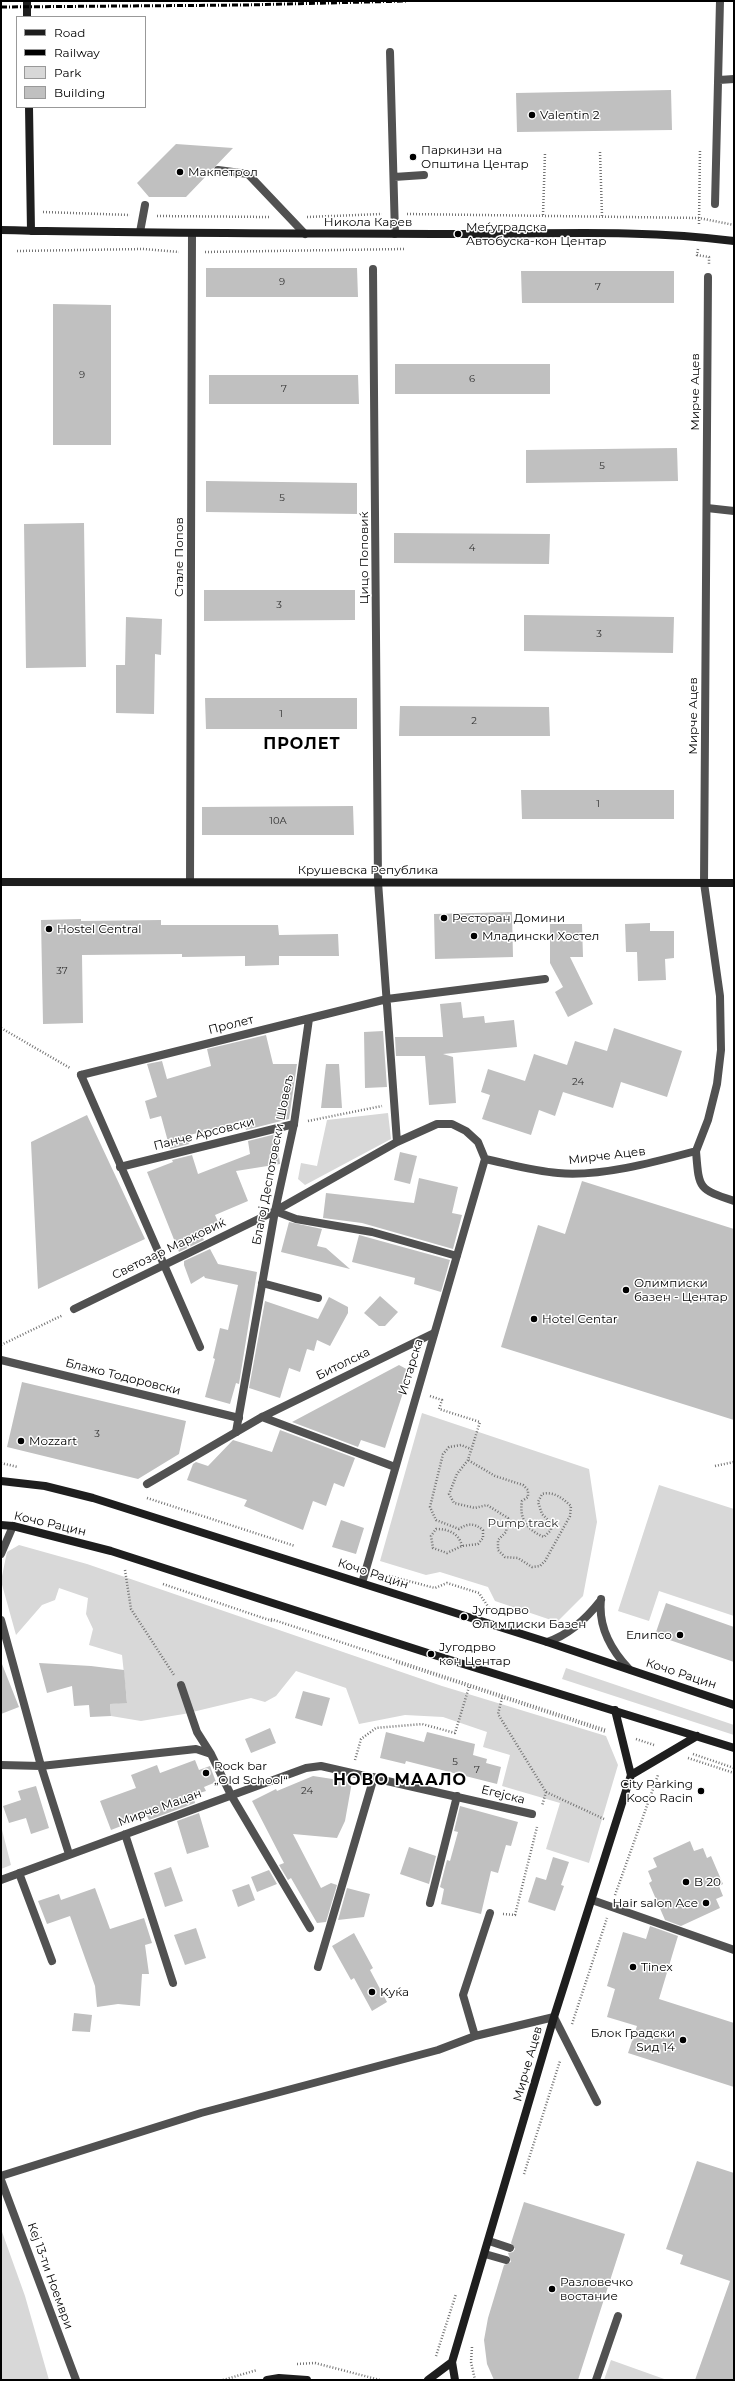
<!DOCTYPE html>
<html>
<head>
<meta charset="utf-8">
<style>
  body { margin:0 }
  #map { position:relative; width:735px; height:2381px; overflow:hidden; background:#fff; font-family:Montserrat,sans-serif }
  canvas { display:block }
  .frame { position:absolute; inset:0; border:2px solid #000; pointer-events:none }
  .legend { position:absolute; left:16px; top:16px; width:130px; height:92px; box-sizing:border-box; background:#fff; border:1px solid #999; margin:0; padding:5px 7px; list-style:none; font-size:12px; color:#000 }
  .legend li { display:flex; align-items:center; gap:8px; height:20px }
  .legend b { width:20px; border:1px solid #999 }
</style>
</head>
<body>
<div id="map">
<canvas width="735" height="2381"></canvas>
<div class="frame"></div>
<ul class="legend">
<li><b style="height:5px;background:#1e1e1e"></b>Road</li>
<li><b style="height:5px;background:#000"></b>Railway</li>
<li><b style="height:11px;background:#d8d8d8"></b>Park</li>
<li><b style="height:11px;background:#c0c0c0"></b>Building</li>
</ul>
</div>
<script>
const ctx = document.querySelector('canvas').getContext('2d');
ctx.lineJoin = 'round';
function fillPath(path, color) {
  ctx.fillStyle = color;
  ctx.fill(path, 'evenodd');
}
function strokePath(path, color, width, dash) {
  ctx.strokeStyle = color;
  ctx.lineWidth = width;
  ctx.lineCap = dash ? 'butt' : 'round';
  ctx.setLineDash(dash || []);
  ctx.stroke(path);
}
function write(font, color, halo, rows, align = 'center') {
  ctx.font = font + ' Montserrat,sans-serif';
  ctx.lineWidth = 3;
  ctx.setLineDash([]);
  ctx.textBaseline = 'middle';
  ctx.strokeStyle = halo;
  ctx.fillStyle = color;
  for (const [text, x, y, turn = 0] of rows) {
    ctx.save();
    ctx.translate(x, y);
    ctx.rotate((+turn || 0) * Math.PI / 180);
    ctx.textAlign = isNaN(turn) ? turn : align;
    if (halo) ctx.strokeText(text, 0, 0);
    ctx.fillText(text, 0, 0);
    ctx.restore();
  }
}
fillPath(new Path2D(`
  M388,1113L391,1139L305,1185L298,1179L301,1163L317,1166L327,1120Z
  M422,1413L589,1469L597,1522L583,1596L557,1622L495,1601L488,1587L440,1572L426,1575L380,1561Z
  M659,1485L734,1509V1616L659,1591L649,1621L618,1611Z
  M19,1545L87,1564L442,1686L606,1736L618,1765L589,1863L546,1849L560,1803L502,1786L510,1755L483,1747L487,1732L443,1717L405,1715L359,1724L346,1688L296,1671L276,1696L265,1702L251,1698L184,1714L141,1721L111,1716L110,1704L127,1702L122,1655L89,1645L93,1629L86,1614L88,1598L59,1588L55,1600L42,1605L16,1635L1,1581L7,1552Z
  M566,1668L734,1725V1735L562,1679Z
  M1,1826L11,1865L1,1869Z
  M1,2229L25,2296L49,2380H1Z
  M611,2360L667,2380H604Z`), '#d8d8d8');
fillPath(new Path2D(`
  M671,90L672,130L517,132L516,93Z
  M176,144L233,148L186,197H149L137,183Z
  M206,268H357L358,297H206Z
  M521,271H674V303H522Z
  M53,304L111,305V445H53Z
  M395,364H550V394H395Z
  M209,375H358L359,404H209Z
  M677,448L678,481L526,483V450Z
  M206,481L357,483V514L206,512Z
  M84,523L86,667L26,668L24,524Z
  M394,533L550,534L549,564L394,563Z
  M204,590H355V620L204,621Z
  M524,615L674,617L673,653L524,651Z
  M126,617L162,619L161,655L155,654L154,714L116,713V665H125Z
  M205,698H357V729H206Z
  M400,706L549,707L550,736H399Z
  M521,790H674V819H522Z
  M353,806L354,835H202V807Z
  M512,912L513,957L435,959L434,914Z
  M81,919V921L161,920V925H278L279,935L338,934L339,956H279V965L245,966V956L182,957V954L82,955L83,1023L43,1024L41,920Z
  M650,923V931H674V958L665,959L666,980L638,981L637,952H626L625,924Z
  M550,924H582L583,957H570L593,1004L568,1017L555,992L563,987L550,963Z
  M461,1002L463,1018L484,1016L485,1023L514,1020L517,1047L443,1054L453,1057L456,1103L429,1105L425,1056H396L395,1037H443L440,1004Z
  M614,1028L682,1051L667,1097L621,1082L613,1108L563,1092L555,1116L539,1110L531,1135L482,1119L490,1095L481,1092L488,1069L525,1081L534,1054L567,1065L575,1041L607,1051Z
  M383,1031L387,1087L365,1088L364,1032Z
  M266,1035L273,1064H297L289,1119L246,1130L244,1120L190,1135L191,1139L187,1140L189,1144L170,1149L161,1116L150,1119L145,1101L157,1097L147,1064L162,1061L167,1079L211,1066L207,1049Z
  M326,1064H339L342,1108H321Z
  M87,1115L145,1239L38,1289L31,1142Z
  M276,1134L280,1164L236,1171L248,1201L215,1215L220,1226L201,1234L204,1240L179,1252L147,1172L173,1162L172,1160L192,1155L198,1174L250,1154L248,1141Z
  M400,1152L417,1156L410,1184L394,1180Z
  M419,1178L458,1187L452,1213L462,1215L453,1249L362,1223L323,1218L326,1193L414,1203Z
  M582,1181L734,1229V1420L501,1347L538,1225L565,1234Z
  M289,1222L322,1229L317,1246L326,1248L350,1269L281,1252Z
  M359,1235L450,1260L441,1292L414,1284L415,1278L352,1262Z
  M210,1249L218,1264L257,1272L239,1384L236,1383L230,1404L205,1397L215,1359L213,1358L220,1328L228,1330L238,1285L205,1278L204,1276L191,1284L184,1265V1261Z
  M380,1296L398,1312L385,1326H379L364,1313Z
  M329,1297L348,1307V1313L330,1346L317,1340L314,1351L307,1349L300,1372L289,1368L280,1398L249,1388L265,1301L318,1319Z
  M399,1365L410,1371L385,1448L361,1440L358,1447L292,1422Z
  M22,1382L186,1421L179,1454L138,1479L7,1447Z
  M280,1430L355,1458L344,1487L334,1483L326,1506L313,1501L303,1530L244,1506L247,1500L187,1480L193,1464L196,1462L208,1466L233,1440L272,1452Z
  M341,1520L364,1528L356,1554L332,1547Z
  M666,1603L734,1627V1662L655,1635Z
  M39,1663L91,1666L124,1670L127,1703L110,1704L111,1716L90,1717L89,1705L74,1706L72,1686L47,1693Z
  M2,1664L19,1707L1,1714V1665Z
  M303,1691L330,1698L322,1726L295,1718Z
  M270,1728L276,1743L251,1753L245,1739Z
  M386,1732L424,1742L427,1732L475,1744L473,1755L487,1759L486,1763L501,1767L497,1784L406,1761L405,1764L380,1758Z
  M195,1760L199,1770L210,1766L216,1782L204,1787L206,1791L193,1795L195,1803L149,1820L147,1816L111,1830L100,1801L136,1788L131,1775L157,1765L160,1773Z
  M313,1776L352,1782L345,1821L337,1838L293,1834L321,1888L331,1883L337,1885L326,1922L317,1923L291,1878L288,1880L279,1865L284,1863L252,1801L276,1789L277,1791Z
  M36,1786L49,1828L31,1834L26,1818L9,1823L3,1806L21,1800L18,1791Z
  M460,1806L518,1822L511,1846L506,1845L498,1873L491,1871L481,1914L441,1904L444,1889L440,1887L447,1860L450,1861L458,1832L454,1831Z
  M199,1813L209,1847L187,1854L177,1821Z
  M690,1841L694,1851L703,1848L707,1858L711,1856L723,1884L719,1886L723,1896L716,1899L720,1908L681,1926L665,1920L649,1883L652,1881L648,1871L657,1867L653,1858Z
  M409,1847L436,1856L429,1884L400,1874Z
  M553,1857L569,1862L561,1885L564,1886L555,1911L528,1902L536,1877L546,1880Z
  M171,1867L183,1901L165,1907L154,1873Z
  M269,1870L277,1884L257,1892L251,1877Z
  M249,1884L255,1900L238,1907L232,1890Z
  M95,1888L110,1929L144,1918L152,1943L145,1945L149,1974H142L140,2006L118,2004L97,2007L95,1986L70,1916L47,1924L38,1901L59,1894L61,1900Z
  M347,1888L370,1894L364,1917L338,1920Z
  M650,1926L678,1936L659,1999L734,2023V2087L628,2053L637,2026L607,2017L615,1989L607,1986L623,1932L646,1939Z
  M196,1928L206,1958L185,1965L174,1935Z
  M354,1933L373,1968L370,1970L387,2002L372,2011L354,1978L351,1980L332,1946Z
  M74,2013L92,2015L90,2032L72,2031Z
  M697,2161L734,2173V2380H695L730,2281L680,2264L683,2255L666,2249Z
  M524,2202L625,2234L578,2380H494L487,2364L484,2340L488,2318L504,2265L511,2262L508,2253L513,2252L515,2249L511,2243Z`), '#c0c0c0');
strokePath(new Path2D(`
  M600,152L602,216
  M43,212L130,215
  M407,214L699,218L734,225
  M543,215L545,153
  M157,216L270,217
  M307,217L382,214
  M699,224L700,150
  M698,249L697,255L709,257V264
  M17,251L143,249L179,252
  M205,252L404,249
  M1,1028L70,1068
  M308,1121L382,1106
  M1,1345L63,1315
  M430,1396L442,1400L439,1409L480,1422L468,1460L457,1474L449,1494L454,1503L475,1508L487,1505L508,1518L506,1532L498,1540V1550L505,1557L518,1558L532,1567L540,1566L545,1561L570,1516L571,1506C562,1498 554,1491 542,1494L538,1502L542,1514L551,1523V1530L544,1537C527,1530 519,1519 522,1501L528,1497V1490L523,1485L495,1476L468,1460
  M1,1463L18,1467
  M715,1466L734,1462
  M147,1498L295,1546
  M462,1546C459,1533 448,1529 436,1529L431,1536L433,1548L447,1553L462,1546L478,1544L483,1538V1530C474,1523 468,1523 459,1529L436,1520L430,1507L443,1454L449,1447L461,1445L471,1449
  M125,1570L131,1609L174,1675
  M389,1576L435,1588L447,1583L479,1593L489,1608
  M163,1584L272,1621
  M271,1619L606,1730
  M396,1662L606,1732
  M502,1698L498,1714L546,1792L542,1806
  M636,1739L654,1745
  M693,1754L734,1768
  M688,1758L734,1773
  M355,1760L361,1739L376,1728L422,1724L455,1733L469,1687
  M546,1792L604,1819
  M615,1895L658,1775
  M503,1914L515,1915L537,1827
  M572,2024L607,1918
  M524,2174L560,2061
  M472,2347L471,2362L475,2380
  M436,2356L456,2294
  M297,2364L315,2363L380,2380
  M223,2380L257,2370`), '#737373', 2.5, [1, 2]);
strokePath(new Path2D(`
  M390,52L395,234
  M218,170L248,174L305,234
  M394,177L424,175
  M140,232L145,205
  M707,508L734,511
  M81,1075L200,1347
  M696,1151C699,1189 698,1189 734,1201
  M120,1167L294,1124
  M1,1360L239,1418
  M262,1417L395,1467
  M147,1484L262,1417L434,1333
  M601,1599C598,1626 611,1650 629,1669
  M547,1642C569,1635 587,1618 601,1600
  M592,1900L734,1950
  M475,2036L463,1995L490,1913
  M1,2176L201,2113L438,2050L475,2036L554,2017L597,2102
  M489,2241L510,2248
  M485,2254L506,2260
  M596,2380L618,2316`), '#515151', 8);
strokePath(new Path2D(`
  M719,80L734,79
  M715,204L720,1
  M373,269L378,882L397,1142
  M190,882L192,233
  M81,1075L387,999L545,979
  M275,1211L296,1219L372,1232L457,1256
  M262,1283L318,1298
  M74,1309L275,1211L397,1142L437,1124H452L466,1131L478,1142L485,1159C509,1164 534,1171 558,1173C600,1177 655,1162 696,1151L708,1120L717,1084L721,1050L720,996L704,883L708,277
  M236,1432L275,1211L294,1124L309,1019
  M1,1554L13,1526
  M362,1583L485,1159
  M1,1620L41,1766L69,1854
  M181,1685L197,1732L211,1754
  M1,1765L41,1766L196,1749L211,1754L231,1795L310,1928
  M125,1834L173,1983
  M19,1873L52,1961
  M1,1880L306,1768L321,1766L532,1814
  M430,1903L457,1796
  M318,1967L374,1777
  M1,2180L76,2380`), '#515151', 8);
strokePath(new Path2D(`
  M27,1V17
  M29,107L31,231
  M1,230C153,234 306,233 458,234C549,234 643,229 734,241
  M1,882L734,883
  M1,1481L45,1486L93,1498L547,1642L734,1705
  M1,1525L13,1526L111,1551L431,1654L734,1748
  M631,1775L697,1736
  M267,2380L279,2378L307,2380
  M428,2380L452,2362
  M455,2380L452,2362L554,2017L631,1775L615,1710`), '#1e1e1e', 8);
strokePath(new Path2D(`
  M1,7L245,5L408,1`), '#000', 3, [6, 2, 1, 2]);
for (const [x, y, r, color] of [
  [532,115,4,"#000"],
  [413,157,4,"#000"],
  [180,172,4,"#000"],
  [458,234,4,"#000"],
  [444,918,4,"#000"],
  [49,929,4,"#000"],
  [474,936,4,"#000"],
  [626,1290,4,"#000"],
  [534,1319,4,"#000"],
  [21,1441,4,"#000"],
  [464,1617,4,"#000"],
  [680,1635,4,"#000"],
  [431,1654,4,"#000"],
  [206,1773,4,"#000"],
  [701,1791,4,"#000"],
  [686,1882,4,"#000"],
  [706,1903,4,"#000"],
  [633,1967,4,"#000"],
  [372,1992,4,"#000"],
  [683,2040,4,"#000"],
  [552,2289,4,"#000"]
]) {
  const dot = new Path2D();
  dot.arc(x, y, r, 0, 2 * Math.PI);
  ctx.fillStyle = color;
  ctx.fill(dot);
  strokePath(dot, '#fff', 1.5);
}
write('10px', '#303030', null, [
  ["9",282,282],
  ["7",598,287],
  ["9",82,375],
  ["6",472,379],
  ["7",284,389],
  ["5",602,466],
  ["5",282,498],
  ["4",472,548],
  ["3",279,605],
  ["3",599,634],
  ["1",281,714],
  ["2",474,721],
  ["1",598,804],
  ["10A",278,821],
  ["37",62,971],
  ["24",578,1082],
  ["3",97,1434],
  ["5",455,1762],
  ["7",477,1770],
  ["24",307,1791]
]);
write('12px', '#000', '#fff', [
  ["Valentin 2",540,115],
  ["Паркинзи на",421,150],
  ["Општина Центар",421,164],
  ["Макпетрол",188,172],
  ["Меѓуградска",466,227],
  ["Автобуска-кон Центар",466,241],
  ["Ресторан Домини",452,918],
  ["Hostel Central",57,929],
  ["Младински Хостел",482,936],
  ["Олимписки",634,1283],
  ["базен - Центар",634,1297],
  ["Hotel Centar",542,1319],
  ["Mozzart",29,1441],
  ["Југодрво",472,1610],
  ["Олимписки Базен",472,1624],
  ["Елипсо",672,1635,"right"],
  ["Југодрво",439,1647],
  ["кон Центар",439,1661],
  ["Rock bar",214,1766],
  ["„Old School“",214,1780],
  ["City Parking",693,1784,"right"],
  ["Koco Racin",693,1798,"right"],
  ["B 20",694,1882],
  ["Hair salon Ace",698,1903,"right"],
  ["Tinex",641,1967],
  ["Kуќа",380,1992],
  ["Блок Градски",675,2033,"right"],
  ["Sид 14",675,2047,"right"],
  ["Разловечко",560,2282],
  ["востание",560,2296]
], 'left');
write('12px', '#000', '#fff', [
  ["Никола Карев",368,222],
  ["Мирче Ацев",695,392,-90],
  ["Стале Попов",179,557,-90],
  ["Цицо Поповиќ",364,558,-90],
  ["Мирче Ацев",693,716,-90],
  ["Крушевска Република",368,870],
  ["Пролет",231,1025,-14],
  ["Панче Арсовски",204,1134,-14],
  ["Мирче Ацев",607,1156,-7],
  ["Благој Деспотовски Шовељ",273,1160,-79],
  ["Светозар Марковиќ",169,1249,-26],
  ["Битолска",343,1364,-26],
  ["Истарска",411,1367,-73],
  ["Блажо Тодоровски",123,1377,14],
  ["Кочо Рацин",50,1524,13],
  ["Кочо Рацин",373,1574,18],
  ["Кочо Рацин",681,1674,18],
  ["Егејска",503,1795,14],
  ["Мирче Мацан",160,1808,-20],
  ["Мирче Ацев",528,2064,-74],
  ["Кеј 13-ти Ноември",50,2276,70]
]);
write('12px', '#2f2f2f', '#fff', [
  ["Pump track",523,1523]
]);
ctx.letterSpacing = '1px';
write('bold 16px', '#000', '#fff', [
  ["ПРОЛЕТ",302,744],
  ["НОВО МААЛО",400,1780]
]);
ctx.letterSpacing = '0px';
</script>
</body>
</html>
